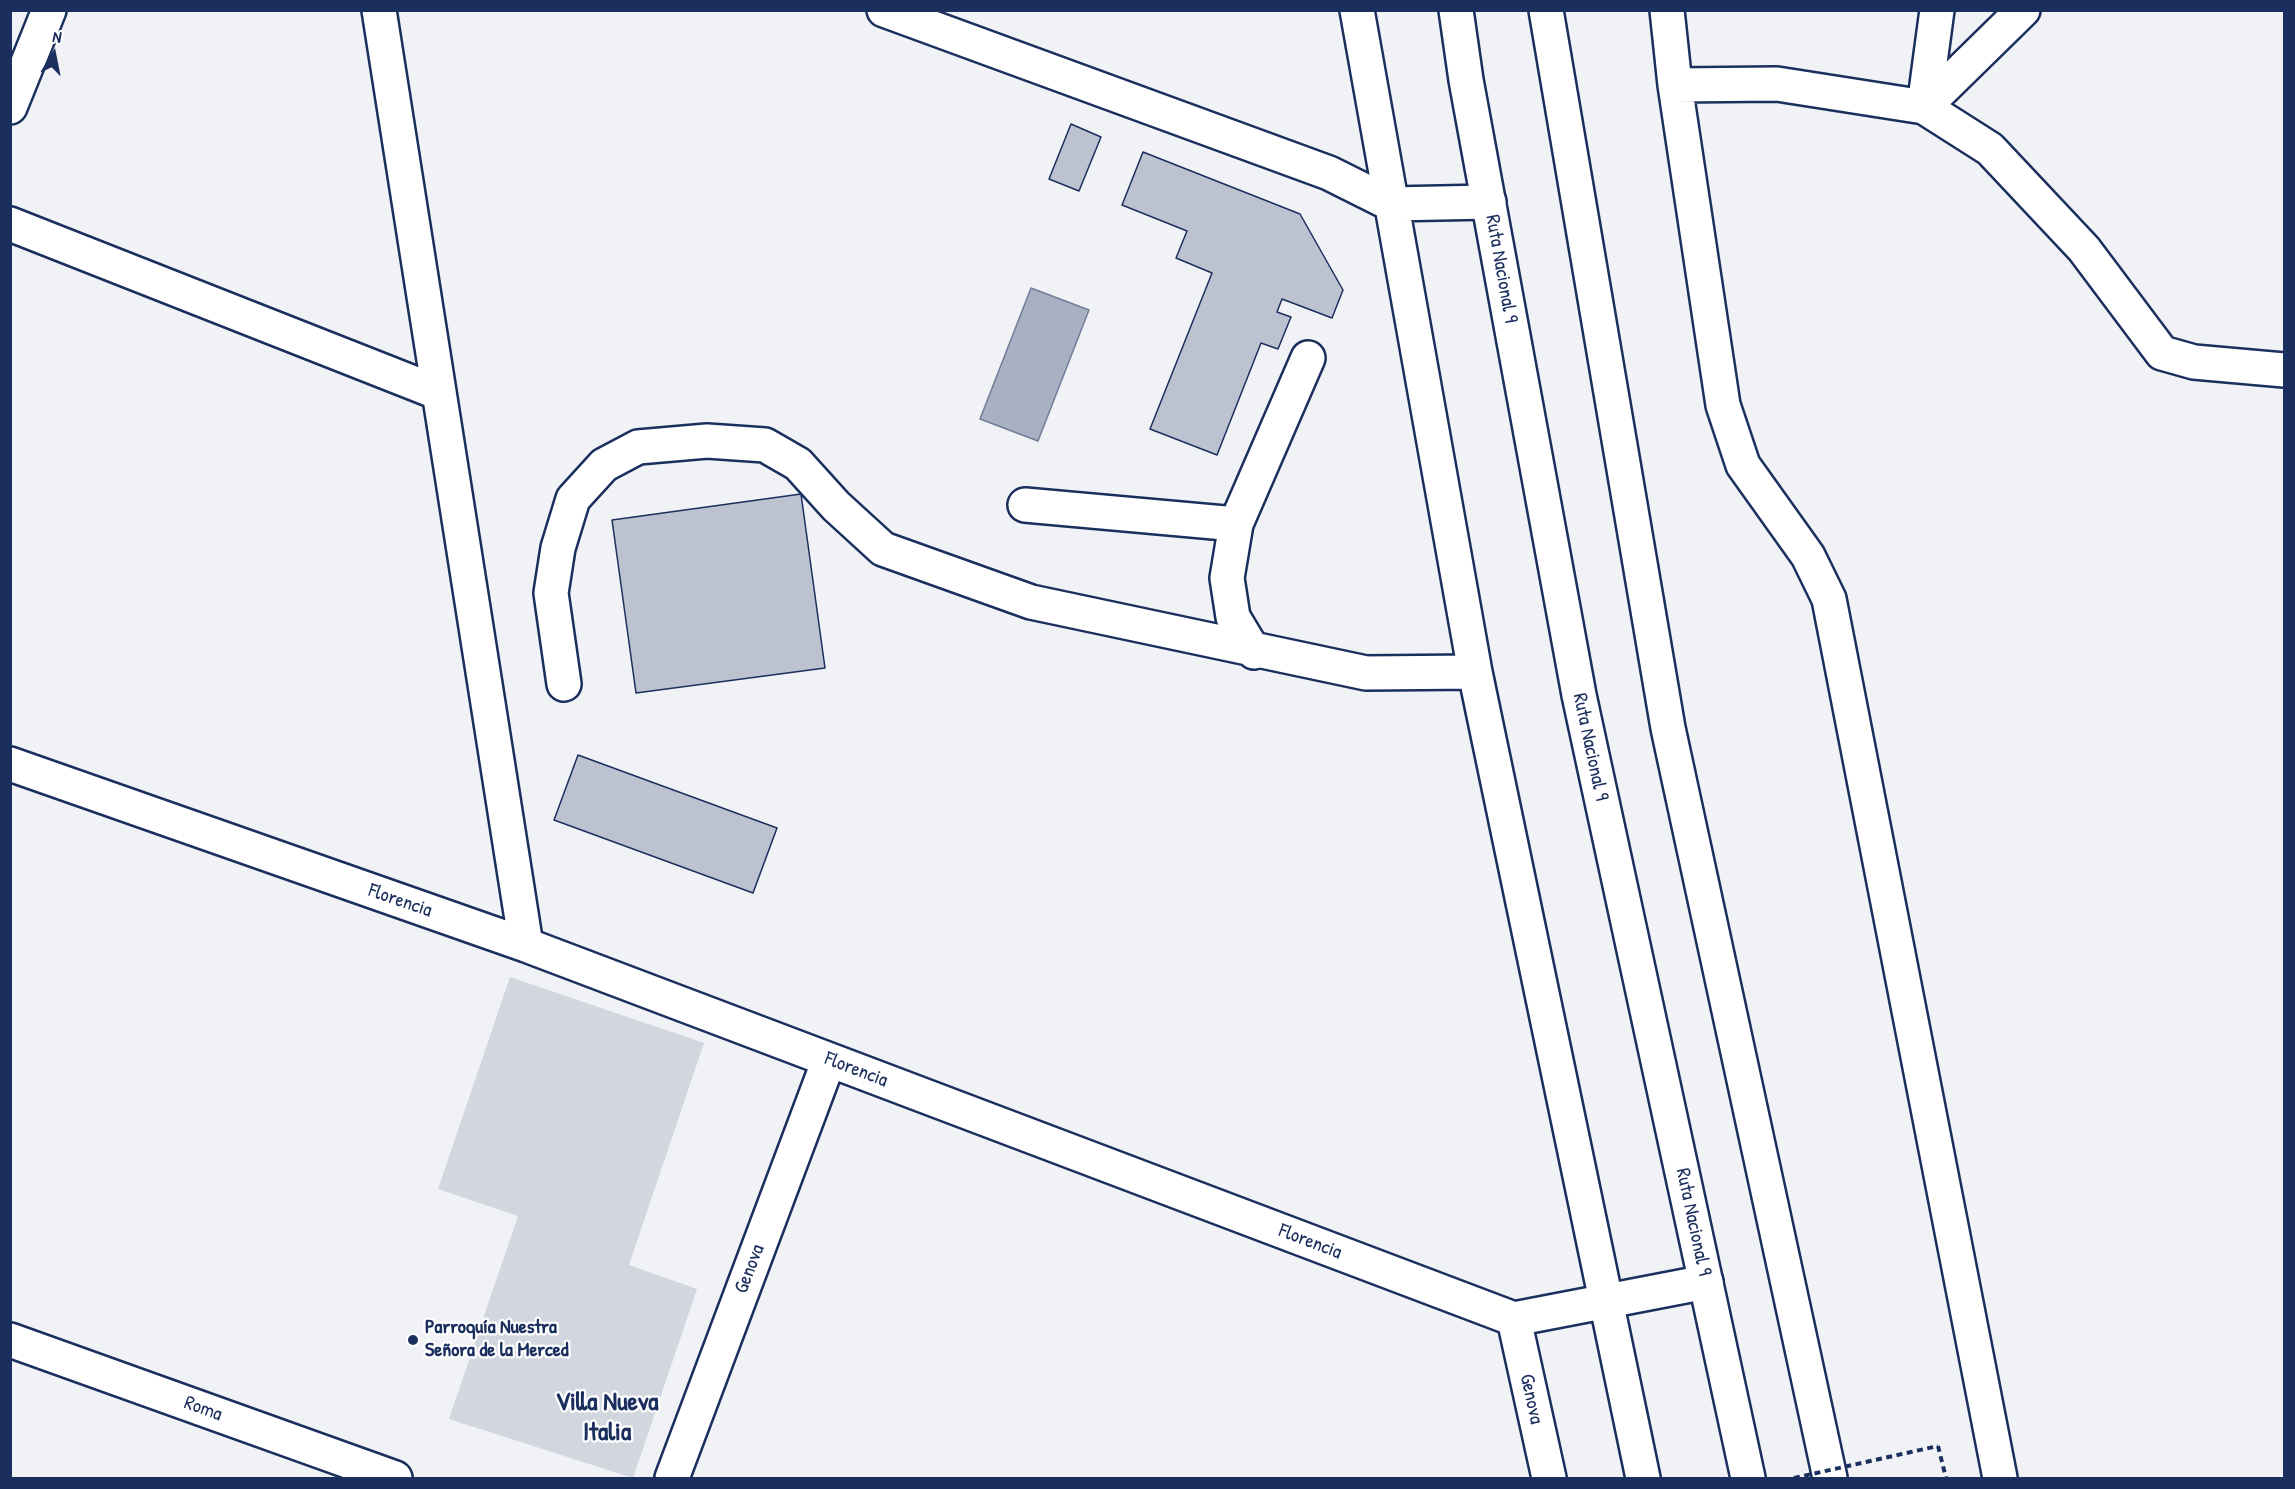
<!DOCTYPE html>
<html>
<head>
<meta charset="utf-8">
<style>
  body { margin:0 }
  #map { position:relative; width:2295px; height:1489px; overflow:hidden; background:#f1f2f5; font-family:"Patrick Hand",sans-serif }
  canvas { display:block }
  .frame { position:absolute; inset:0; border:12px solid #1b2f5e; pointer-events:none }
  .north { position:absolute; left:24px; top:24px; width:60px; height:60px; -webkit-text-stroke:4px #fff; paint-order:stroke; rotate:10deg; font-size:16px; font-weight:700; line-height:24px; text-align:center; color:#1b2f5e }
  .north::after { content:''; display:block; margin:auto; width:21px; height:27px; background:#1b2f5e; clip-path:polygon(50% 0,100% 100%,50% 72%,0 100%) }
</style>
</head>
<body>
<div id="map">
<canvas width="2295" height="1489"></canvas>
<div class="frame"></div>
<div class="north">N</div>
</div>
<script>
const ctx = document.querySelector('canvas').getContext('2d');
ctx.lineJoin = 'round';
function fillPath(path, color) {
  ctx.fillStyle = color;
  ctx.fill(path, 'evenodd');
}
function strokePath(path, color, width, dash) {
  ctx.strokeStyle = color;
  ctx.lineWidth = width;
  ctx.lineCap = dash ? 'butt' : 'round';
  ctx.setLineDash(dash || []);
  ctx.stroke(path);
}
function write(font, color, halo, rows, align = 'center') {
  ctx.font = font + ' "Patrick Hand",sans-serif';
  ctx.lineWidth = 4.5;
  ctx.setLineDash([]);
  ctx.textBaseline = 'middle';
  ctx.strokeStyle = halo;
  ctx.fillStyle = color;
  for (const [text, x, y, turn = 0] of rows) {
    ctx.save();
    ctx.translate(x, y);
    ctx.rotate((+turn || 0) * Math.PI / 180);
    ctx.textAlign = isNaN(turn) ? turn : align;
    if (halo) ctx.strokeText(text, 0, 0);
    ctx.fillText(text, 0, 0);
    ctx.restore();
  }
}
fillPath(new Path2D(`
  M510,977L704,1043L629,1265L697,1289L633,1478L449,1419L518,1216L438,1189Z`), '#d2d6df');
const water = new Path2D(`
  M1031,288L1089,310L1038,441L980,419Z`);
fillPath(water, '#a8b0c2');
strokePath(water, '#707c9a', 1.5);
const building = new Path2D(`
  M1071,124L1101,137L1079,191L1049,179Z
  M1143,152L1300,214L1343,290L1332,318L1282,299L1277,312L1291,317L1278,349L1261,343L1217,455L1150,429L1212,273L1176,258L1187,231L1122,205Z
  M801,494L825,668L636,693L612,520Z
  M578,755L777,828L753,893L554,820Z`);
fillPath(building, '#bcc2d0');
strokePath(building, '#1b2f5e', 1.5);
const minor = new Path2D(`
  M379,10L526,945
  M884,10L1329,173L1391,204L1489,202
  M1357,10L1475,672L1643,1478
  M1667,10L1675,85L1723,405L1743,465L1808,556L1829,599L2000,1478
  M1675,85L1777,84L1924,107L1990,149L2084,249L2162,353L2194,362L2284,370
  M10,107L49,10
  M1924,107L2023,10
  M1924,107L1937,10
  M10,224L439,393
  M1025,505L1236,524
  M1254,652L1233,617L1227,578L1236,524L1308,358
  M564,684L551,593L558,548L573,499L604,465L638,447L707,441L765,445L798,464L836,506L883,549L1031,602L1366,673L1475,672
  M10,764L526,945L1514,1319L1706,1282
  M1514,1319L1549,1478
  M10,1340L395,1478
  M672,1478L829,1060`);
const highway = new Path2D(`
  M1456,10L1466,80L1579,695L1748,1478
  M1546,10L1668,728L1830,1478`);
strokePath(minor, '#1b2f5e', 38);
strokePath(highway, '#1b2f5e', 38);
strokePath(new Path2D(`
  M1938,1446L1946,1478`), '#1b2f5e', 4, [6, 4.5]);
strokePath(minor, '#fff', 33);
strokePath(highway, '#fff', 33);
strokePath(new Path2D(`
  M1794,1478L1938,1446`), '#1b2f5e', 4, [6, 4.5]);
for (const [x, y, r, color] of [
  [413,1340,6,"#1b2f5e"]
]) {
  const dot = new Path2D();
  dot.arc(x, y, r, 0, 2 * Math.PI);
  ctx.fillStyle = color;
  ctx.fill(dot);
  strokePath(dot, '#fff', 2);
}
write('20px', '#1b2f5e', '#fff', [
  ["Ruta Nacional 9",1501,269,80],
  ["Ruta Nacional 9",1590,747,78],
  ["Florencia",400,901,19],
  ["Florencia",856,1070,21],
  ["Ruta Nacional 9",1693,1222,78],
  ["Florencia",1310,1242,21],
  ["Genova",750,1269,-69],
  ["Genova",1531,1399,78],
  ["Roma",203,1409,20]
]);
write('bold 20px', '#1b2f5e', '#fff', [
  ["Parroquía Nuestra",425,1328],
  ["Señora de la Merced",425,1351]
], 'left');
write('bold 26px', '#1b2f5e', '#fff', [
  ["Villa Nueva",607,1403],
  ["Italia",607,1433]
]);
</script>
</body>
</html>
